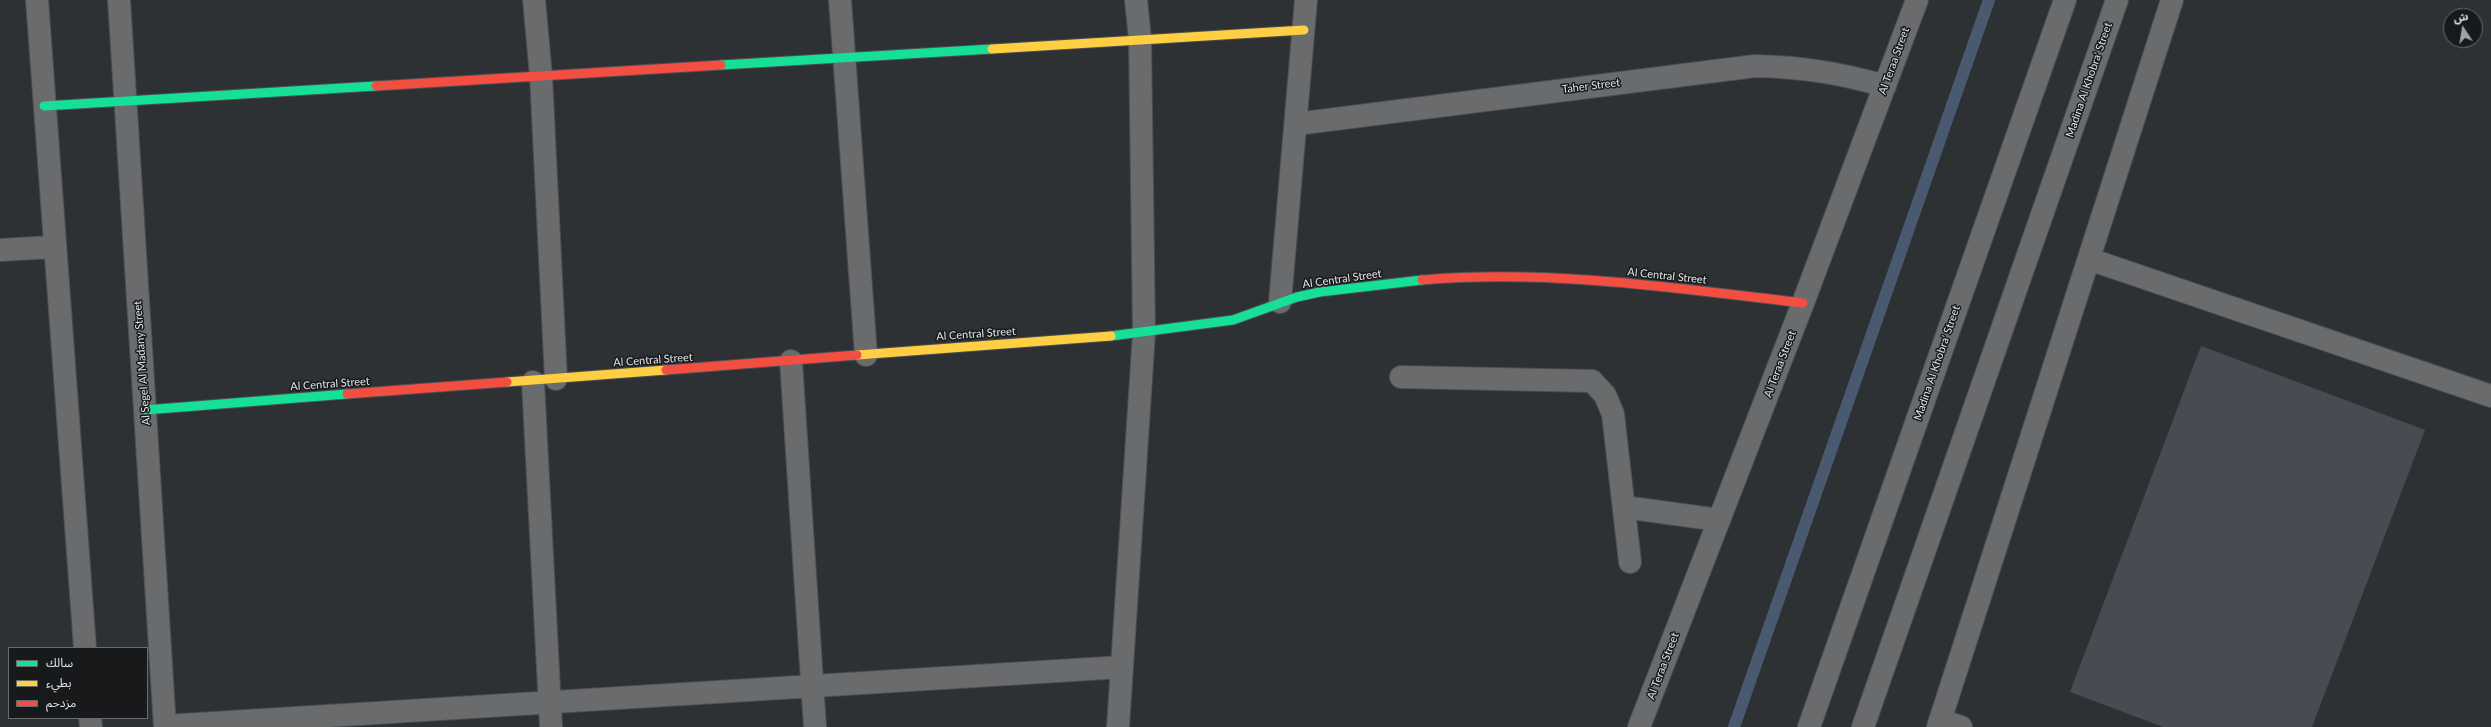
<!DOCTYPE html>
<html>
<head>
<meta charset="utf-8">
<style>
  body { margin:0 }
  #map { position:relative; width:2491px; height:727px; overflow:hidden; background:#2e3134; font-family:Lato,"Noto Sans Arabic",sans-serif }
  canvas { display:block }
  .legend { position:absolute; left:8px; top:647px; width:140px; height:72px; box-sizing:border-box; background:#17191b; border:1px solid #686a6d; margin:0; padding:5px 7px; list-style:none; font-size:12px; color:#e1e4e7 }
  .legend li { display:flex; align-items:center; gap:8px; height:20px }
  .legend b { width:20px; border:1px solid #686a6d }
  .north { position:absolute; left:2443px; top:8px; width:40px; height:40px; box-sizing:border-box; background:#17191b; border:1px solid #686a6d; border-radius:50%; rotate:348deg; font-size:11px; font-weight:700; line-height:16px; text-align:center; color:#e1e4e7 }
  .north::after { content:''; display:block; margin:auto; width:14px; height:18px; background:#a2a5a8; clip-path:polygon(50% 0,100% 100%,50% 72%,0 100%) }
</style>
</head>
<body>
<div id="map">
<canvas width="2491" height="727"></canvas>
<ul class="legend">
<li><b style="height:5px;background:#16e098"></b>سالك</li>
<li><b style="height:5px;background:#ffcf43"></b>بطيء</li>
<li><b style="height:5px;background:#f24e42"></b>مزدحم</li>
</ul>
<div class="north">ش</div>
</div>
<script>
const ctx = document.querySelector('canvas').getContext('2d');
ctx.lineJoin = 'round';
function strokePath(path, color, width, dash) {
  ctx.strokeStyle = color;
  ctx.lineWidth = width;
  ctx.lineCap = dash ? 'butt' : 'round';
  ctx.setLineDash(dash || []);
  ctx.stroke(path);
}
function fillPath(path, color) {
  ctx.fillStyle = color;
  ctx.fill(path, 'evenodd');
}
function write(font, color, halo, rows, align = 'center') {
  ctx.font = font + ' Lato,sans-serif';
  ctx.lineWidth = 3;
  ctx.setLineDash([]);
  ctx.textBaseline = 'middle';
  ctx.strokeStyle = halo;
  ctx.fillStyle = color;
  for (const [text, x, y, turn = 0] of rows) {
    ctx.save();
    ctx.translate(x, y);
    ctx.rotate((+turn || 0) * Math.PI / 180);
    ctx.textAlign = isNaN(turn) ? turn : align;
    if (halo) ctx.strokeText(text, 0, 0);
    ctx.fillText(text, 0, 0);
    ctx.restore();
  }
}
strokePath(new Path2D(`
  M1734,727L1989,0`), '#495a70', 12);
fillPath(new Path2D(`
  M2201,346L2425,430L2312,727H2163L2070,692Z`), '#474c52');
const lane = new Path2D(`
  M2089,259L2491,396
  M1401,377L1592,381L1605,395L1613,414L1630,562
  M1624,507L1719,520
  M1940,720L1961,727
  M1938,727L2172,0`);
const street = new Path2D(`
  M37,0L85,648
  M119,0L165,727
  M534,0L541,76L556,379
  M840,0L866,355
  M1296,124L1755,66C1802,67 1840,73 1885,86
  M0,250L53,247
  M1280,302L1306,0
  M791,361L815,727
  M533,382L551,727
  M90,718L91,727
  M165,726L1122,667
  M1118,727L1144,333L1140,39L1136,0
  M1639,727L1803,303L1917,0
  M1809,727L2065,0
  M1863,727L2117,0`);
const fast = new Path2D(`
  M721,65L992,49
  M44,106L376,86
  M1111,336L1233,320L1297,297L1320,292L1422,280
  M145,410L347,394`);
const slow = new Path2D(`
  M992,49L1304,30
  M857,355L1111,336
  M507,382L666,370`);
const jam = new Path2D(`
  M376,86L721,65
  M1422,280C1548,269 1677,288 1803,303
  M666,370L857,355
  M347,394L507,382`);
strokePath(lane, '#4c4e50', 24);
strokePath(street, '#4c4e50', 24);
strokePath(fast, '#4c4e50', 11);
strokePath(slow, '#4c4e50', 11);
strokePath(jam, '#4c4e50', 11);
strokePath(lane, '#696b6c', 22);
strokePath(street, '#696b6c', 22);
strokePath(fast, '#16e098', 9);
strokePath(slow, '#ffcf43', 9);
strokePath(jam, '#f24e42', 9);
write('11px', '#e1e4e7', '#17191b', [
  ["Al Teraa Street",1894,61,-70],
  ["Madina Al Khobra' Street",2089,80,-71],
  ["Taher Street",1591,86,-7],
  ["Al Central Street",1667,276,6],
  ["Al Central Street",1342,279,-8],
  ["Al Central Street",976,334,-4],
  ["Al Central Street",653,360,-4],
  ["Al Segel Al Madany Street",142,363,-94],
  ["Madina Al Khobra' Street",1937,363,-71],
  ["Al Teraa Street",1780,364,-69],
  ["Al Central Street",330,384,-4],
  ["Al Teraa Street",1663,666,-69]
]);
</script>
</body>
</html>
